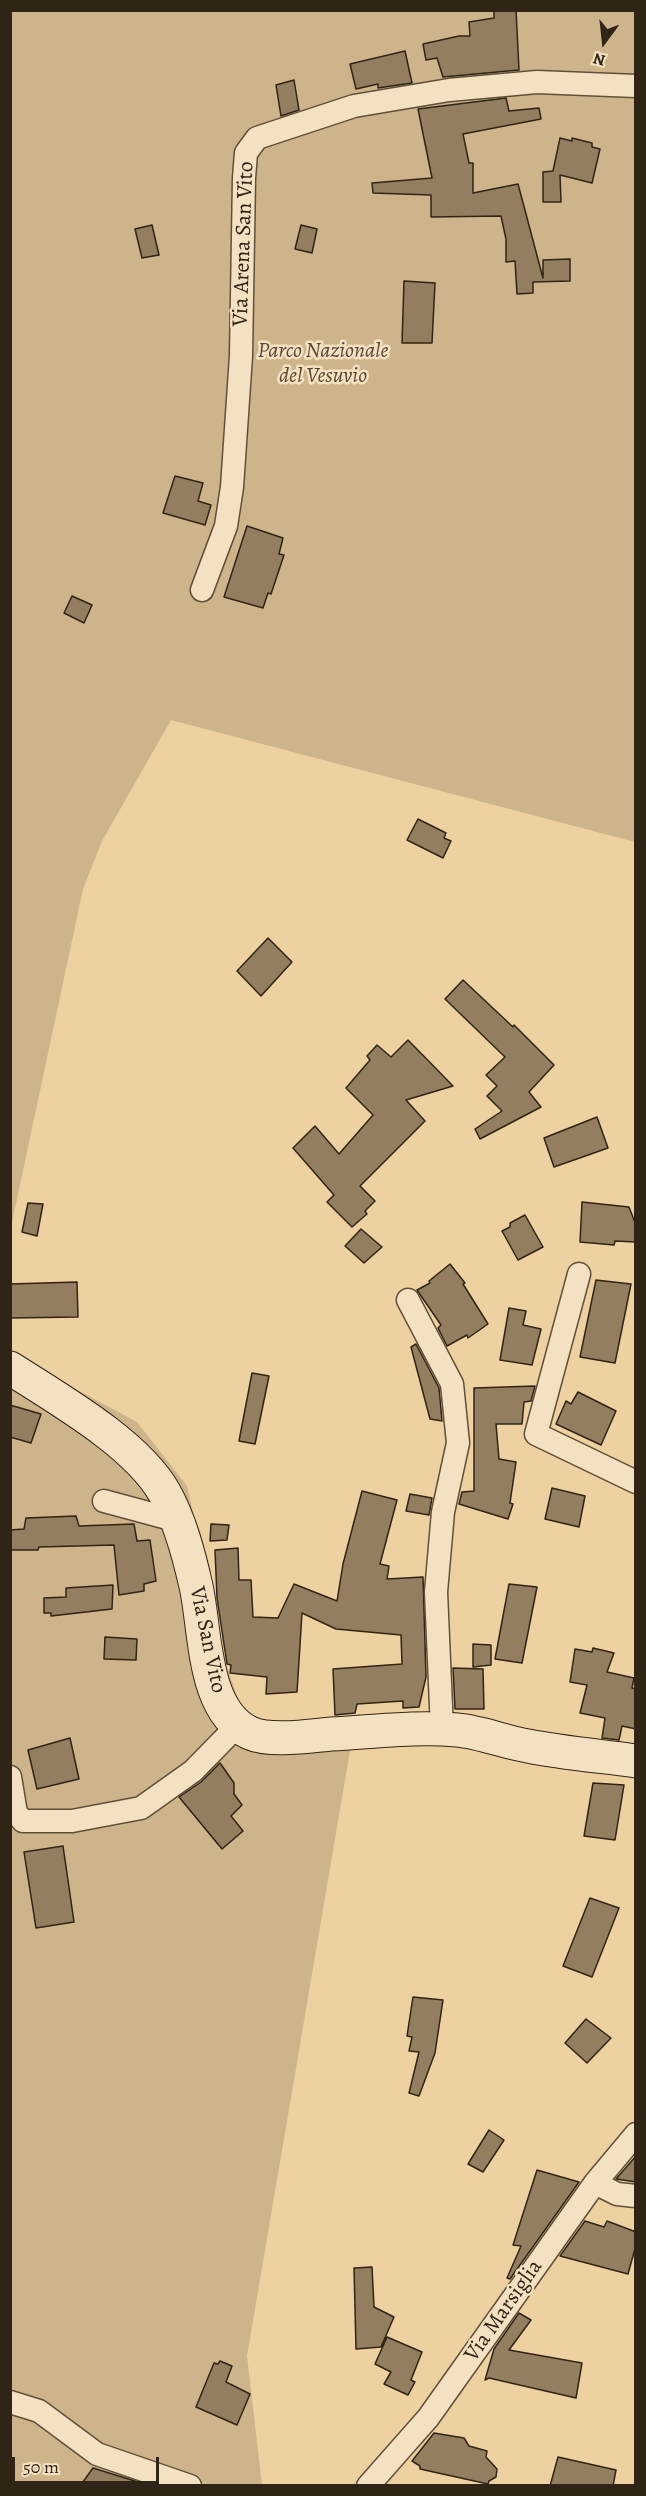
<!DOCTYPE html>
<html>
<head>
<meta charset="utf-8">
<style>
  body { margin:0 }
  #map { position:relative; width:646px; height:2496px; overflow:hidden; background:#eed1a1; font-family:Alegreya,serif }
  canvas { display:block }
  .frame { position:absolute; inset:0; border:12px solid #302417; pointer-events:none }
  .north { position:absolute; left:574px; top:12px; width:60px; height:60px; -webkit-text-stroke:4px #f4e1c2; paint-order:stroke; rotate:195deg; font-size:16px; font-weight:700; line-height:24px; text-align:center; color:#302417 }
  .north::after { content:''; display:block; margin:auto; width:21px; height:27px; background:#302417; clip-path:polygon(50% 0,100% 100%,50% 72%,0 100%) }
  .scale { position:absolute; left:12px; top:2457px; width:147px; height:27px; box-sizing:border-box; border:3px solid #302417; border-top:0; padding-left:8px; font-size:18px; line-height:21px; white-space:nowrap; color:#302417; -webkit-text-stroke:4px #f4e1c2; paint-order:stroke }
</style>
</head>
<body>
<div id="map">
<canvas width="646" height="2496"></canvas>
<div class="frame"></div>
<div class="north">N</div>
<div class="scale">50 m</div>
</div>
<script>
const ctx = document.querySelector('canvas').getContext('2d');
ctx.lineJoin = 'round';
function fillPath(path, color) {
  ctx.fillStyle = color;
  ctx.fill(path, 'evenodd');
}
function strokePath(path, color, width, dash) {
  ctx.strokeStyle = color;
  ctx.lineWidth = width;
  ctx.lineCap = dash ? 'butt' : 'round';
  ctx.setLineDash(dash || []);
  ctx.stroke(path);
}
function write(font, color, halo, rows, align = 'center') {
  ctx.font = font + ' Alegreya,serif';
  ctx.lineWidth = 5;
  ctx.setLineDash([]);
  ctx.textBaseline = 'middle';
  ctx.strokeStyle = halo;
  ctx.fillStyle = color;
  for (const [text, x, y, turn = 0] of rows) {
    ctx.save();
    ctx.translate(x, y);
    ctx.rotate((+turn || 0) * Math.PI / 180);
    ctx.textAlign = isNaN(turn) ? turn : align;
    if (halo) ctx.strokeText(text, 0, 0);
    ctx.fillText(text, 0, 0);
    ctx.restore();
  }
}
fillPath(new Path2D(`
  M11,11H635V842L171,720L102,841L83,889L11,1227Z
  M10,1352L27,1363L137,1422L187,1486L208,1576L217,1639L247,1724L352,1739L247,2356L262,2485H11Z`), '#ceb48a');
const building = new Path2D(`
  M494,10H516L519,70L443,77L437,58L426,60L423,44L459,36H470L469,22L494,18Z
  M405,51L412,83L378,88V84L356,89L350,64Z
  M294,80L299,110L281,116L276,85Z
  M506,98L509,111L539,108L541,119L463,134L469,163H473V193L518,184L543,278V260L570,259V281L533,282V293L517,294L515,261L506,262V239L501,216L431,217V195L373,193L372,183L432,178L418,109Z
  M560,138L572,141V138L592,143V147L600,149L592,183L560,175L561,202H543V172L553,171Z
  M152,225L159,255L142,258L135,229Z
  M301,225L317,229L312,253L295,249Z
  M404,281L435,283L432,343H402Z
  M175,476L203,483L198,501L211,505L205,525L163,513Z
  M247,526L283,538L279,554L284,555L271,594L268,593L263,608L224,597Z
  M72,596L92,605L84,623L64,613Z
  M418,819L446,833L444,838L451,841L443,858L407,840Z
  M268,938L292,962L261,996L237,971Z
  M463,980L513,1027L514,1025L554,1065L529,1092L541,1107L480,1139L475,1129L502,1111L487,1096L497,1086L486,1075L505,1057L445,999Z
  M408,1040L453,1086L406,1100L425,1121L360,1186L375,1201L365,1211L367,1214L352,1227L327,1202L334,1195L293,1148L315,1126L339,1154L373,1115L346,1088L370,1060L367,1056L377,1045L391,1057Z
  M597,1117L608,1148L554,1167L544,1138Z
  M582,1202L629,1207L636,1225V1242L615,1241L614,1245L580,1242Z
  M28,1203L43,1204L37,1236L22,1232Z
  M525,1215L543,1247L518,1260L502,1231L510,1227V1223Z
  M361,1229L382,1247L364,1263L345,1246Z
  M450,1264L465,1283L463,1284L488,1324L468,1338L467,1335L447,1346L438,1328L441,1325L417,1290L430,1283L429,1281Z
  M596,1280L631,1284L615,1363L580,1357Z
  M77,1282L78,1317L10,1318V1284Z
  M509,1308L526,1311L523,1325L541,1329L532,1365L500,1360Z
  M416,1344L439,1388L442,1421L430,1419L411,1347Z
  M252,1373L269,1376L255,1444L239,1441Z
  M535,1386L531,1401L524,1402L522,1424H496L499,1459L516,1462L510,1503L513,1504L508,1519L459,1504L462,1492L474,1491V1388Z
  M578,1392L616,1411L601,1445L556,1424L566,1401L571,1404Z
  M10,1405L41,1414L31,1443L10,1437Z
  M552,1488L585,1496L579,1527L545,1519Z
  M362,1491L397,1500L380,1564L389,1566L387,1579L423,1577L426,1677L419,1707L403,1708V1701L357,1704L355,1713L335,1715L333,1669L402,1664L401,1635L336,1629L302,1613L297,1692L266,1694L267,1677L230,1673L231,1665L227,1664L217,1598L215,1550L238,1548L239,1580H251L253,1617L278,1618L294,1584L337,1601L343,1564Z
  M410,1494L432,1498L429,1515L406,1511Z
  M76,1516L79,1526L134,1524L137,1541L150,1540L156,1581L144,1584V1591L119,1595L114,1545L39,1547L38,1550H10V1530L24,1529L26,1518Z
  M211,1524L229,1525L227,1540L210,1541Z
  M509,1584L537,1587L522,1663L495,1659Z
  M113,1585L112,1609L51,1616V1613H44V1598L66,1597V1588Z
  M105,1637L137,1639L136,1660L104,1659Z
  M473,1644L491,1645V1665L473,1667Z
  M593,1648L614,1653L607,1672L634,1678L632,1688L636,1689V1729L622,1726L619,1740L602,1738L605,1718L580,1713L587,1685L570,1682L575,1649L592,1652Z
  M453,1668L483,1669L484,1709H455Z
  M70,1738L79,1779L37,1789L28,1750Z
  M220,1763L234,1783V1794L242,1805L231,1816L243,1831L222,1849L179,1797L201,1782Z
  M593,1783L624,1785L615,1840L584,1836Z
  M63,1846L74,1922L36,1928L24,1852Z
  M590,1898L619,1908L592,1977L563,1966Z
  M413,1997L443,2000L435,2053L419,2096L409,2093L419,2052L409,2051L412,2037L407,2036Z
  M586,2019L611,2038L587,2063L565,2043Z
  M489,2130L504,2140L483,2172L468,2164Z
  M636,2156V2182L616,2179Z
  M537,2170L579,2182L510,2279L507,2278L521,2246L513,2245Z
  M585,2221L604,2227L607,2221L636,2232V2245L628,2274L560,2256Z
  M372,2267L374,2307L394,2317L381,2347L356,2349L354,2268Z
  M519,2313L531,2320L509,2350L582,2363L576,2398L489,2378L485,2380L494,2349Z
  M387,2337L422,2352L411,2380L415,2382L408,2395L384,2384L391,2372L375,2364Z
  M220,2361L232,2366L226,2382L250,2394L237,2425L196,2407L214,2363L218,2364Z
  M434,2433L464,2438L469,2446L487,2451L486,2457L497,2469L496,2477L489,2481L488,2484L420,2469V2466L412,2461Z
  M558,2457L616,2470L613,2486H550Z
  M93,2468L138,2482L137,2486H80Z`);
fillPath(building, '#937e5f');
strokePath(building, '#302417', 1.5);
const street = new Path2D(`
  M202,590L226,526L232,487L241,356L244,178L246,153L257,138L354,106L449,90L537,82L636,86
  M579,1274L536,1434L636,1482
  M408,1300L452,1384L458,1443L443,1512L436,1592L442,1729
  M104,1501L178,1521
  M10,1777L16,1813L23,1821H72L141,1808L193,1771L237,1726
  M595,2183L617,2194L636,2196
  M10,2402L39,2411L97,2454L190,2486
  M368,2486L428,2418L595,2183L636,2134`);
const secondary = new Path2D(`
  M10,1368C58,1399 136,1443 164,1492C180,1520 189,1555 196,1586C206,1631 202,1711 250,1733C270,1742 309,1736 331,1734C372,1732 416,1726 457,1730C481,1732 504,1742 528,1746C563,1753 600,1756 636,1761`);
strokePath(street, '#604f3a', 25);
strokePath(secondary, '#302417', 35);
strokePath(street, '#f4e1c2', 22);
strokePath(secondary, '#f4e1c2', 33);
write('22px', '#302417', '#f4e1c2', [
  ["Via Arena San Vito",244,244,-88],
  ["Via San Vito",207,1640,78],
  ["Via Marsiglia",504,2311,-55]
]);
write('italic 22px', '#584834', '#f4e1c2', [
  ["Parco Nazionale",323,352],
  ["del Vesuvio",323,377]
]);
</script>
</body>
</html>
